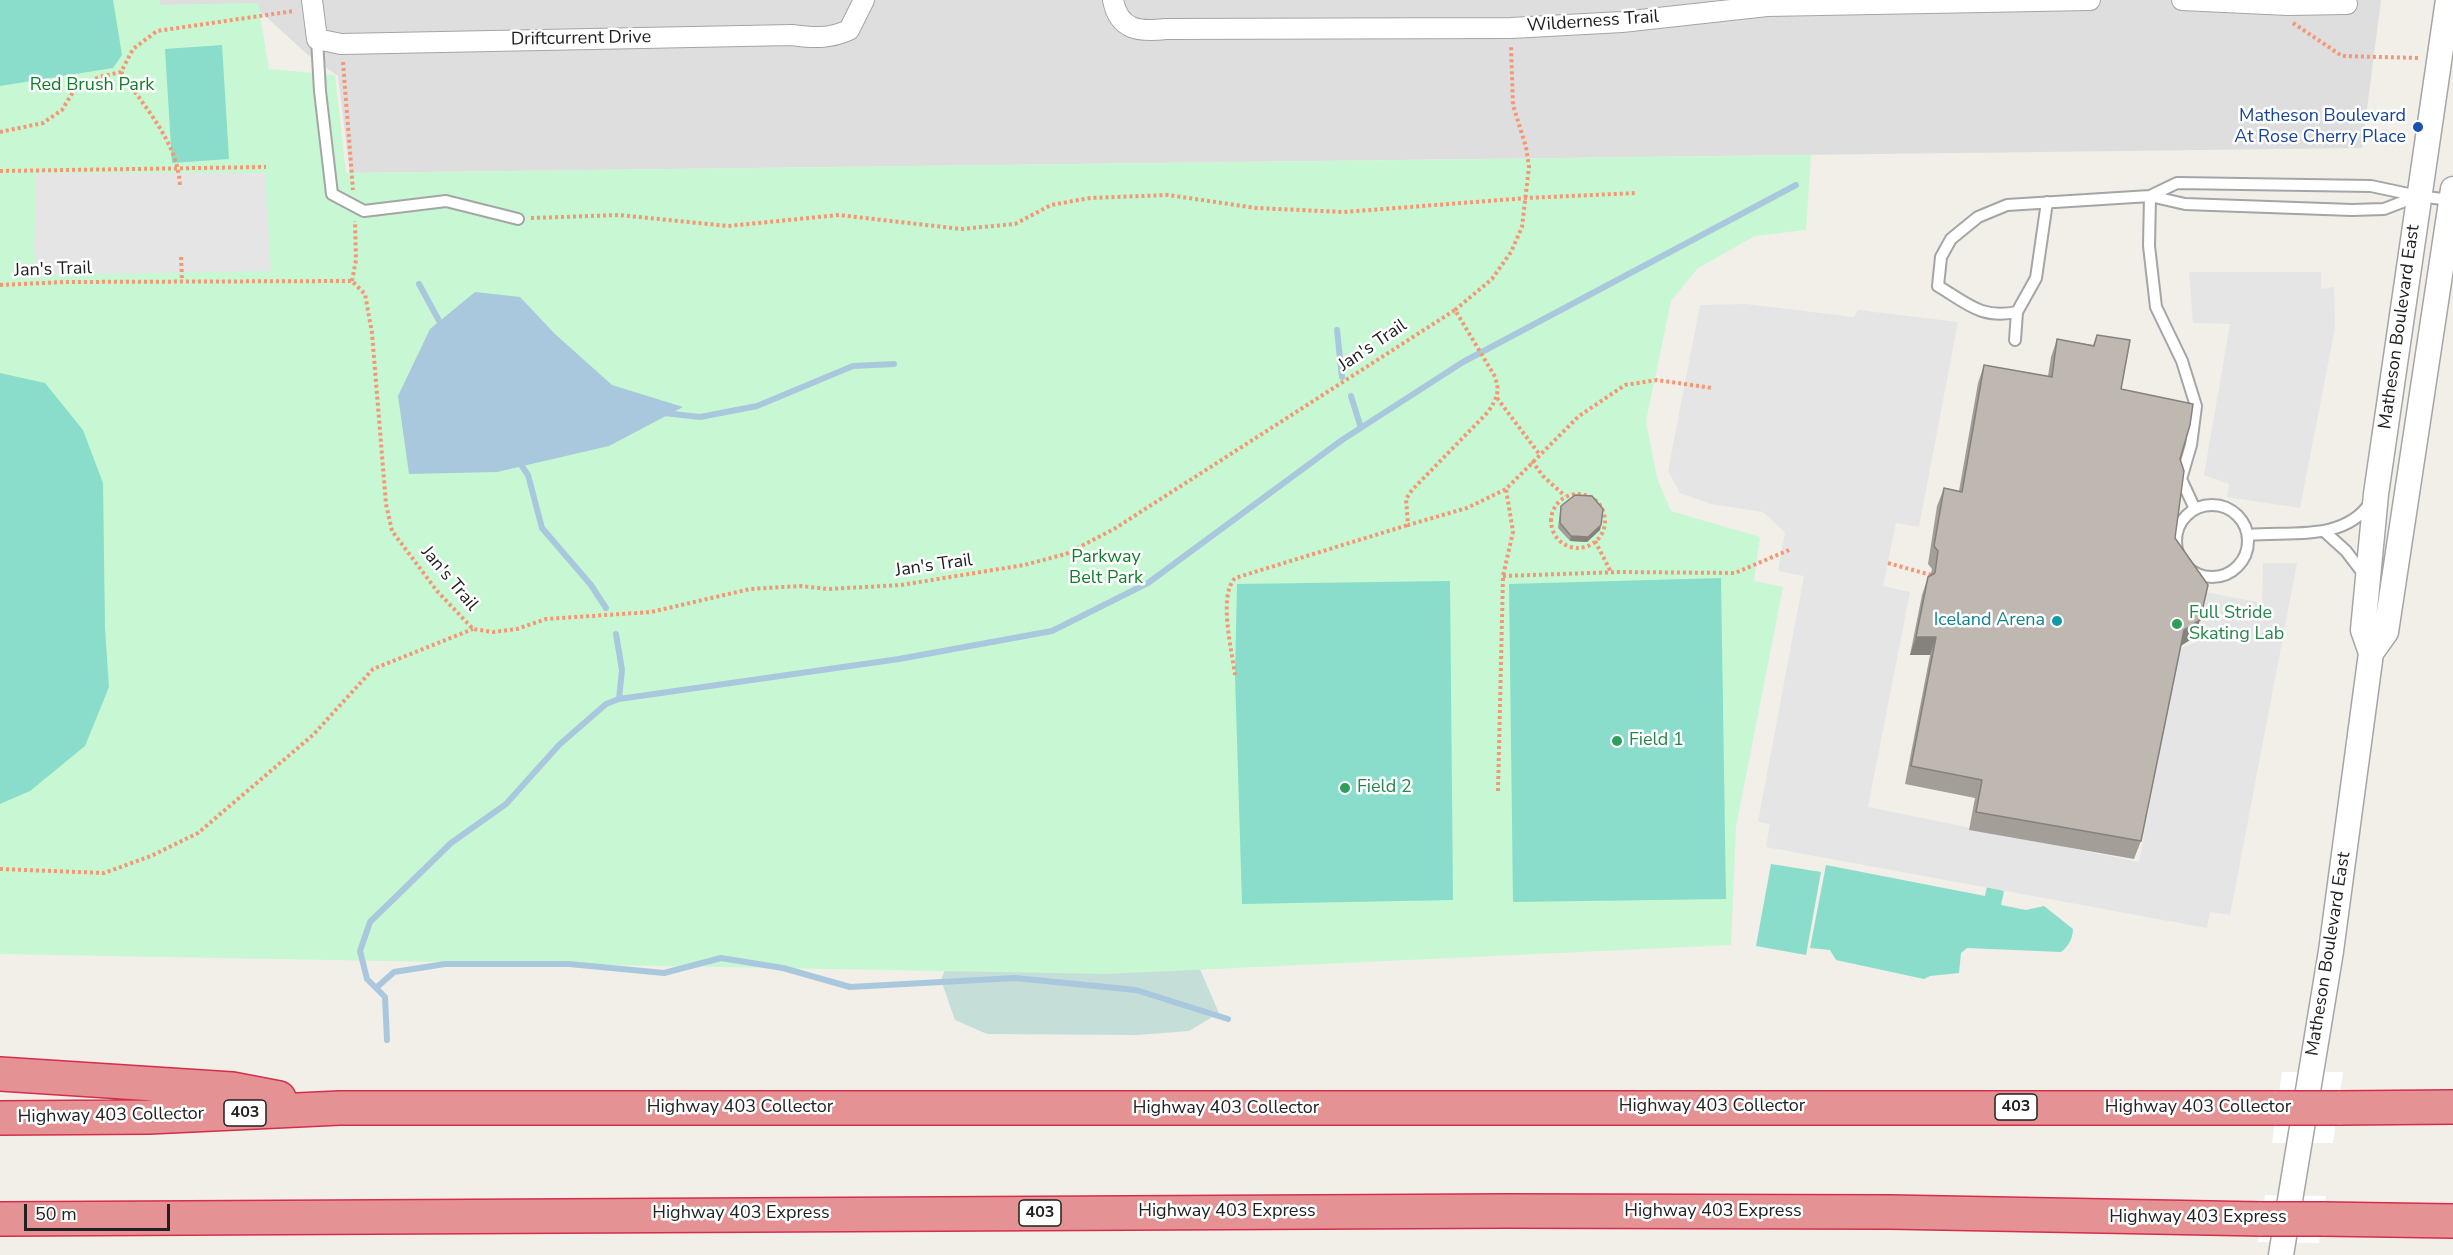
<!DOCTYPE html>
<html>
<head>
<meta charset="utf-8">
<style>
  body { margin:0 }
  #map { position:relative; width:2453px; height:1255px; overflow:hidden; background:#f1efe8; font-family:"Nunito Sans",sans-serif }
  canvas { display:block }
  .scale { position:absolute; left:24px; top:1204px; width:146px; height:27px; box-sizing:border-box; border:3px solid #212121; border-top:0; padding-left:8px; font-size:18px; line-height:21px; white-space:nowrap; color:#212121; -webkit-text-stroke:4px #fff; paint-order:stroke }
</style>
</head>
<body>
<div id="map">
<canvas width="2453" height="1255"></canvas>
<div class="scale">50 m</div>
</div>
<script>
const ctx = document.querySelector('canvas').getContext('2d');
ctx.lineJoin = 'round';
function fillPath(path, color) {
  ctx.fillStyle = color;
  ctx.fill(path, 'evenodd');
}
function strokePath(path, color, width, dash) {
  ctx.strokeStyle = color;
  ctx.lineWidth = width;
  ctx.lineCap = dash ? 'butt' : 'round';
  ctx.setLineDash(dash || []);
  ctx.stroke(path);
}
function write(font, color, halo, rows, align = 'center') {
  ctx.font = font + ' "Nunito Sans",sans-serif';
  ctx.lineWidth = 5;
  ctx.setLineDash([]);
  ctx.textBaseline = 'middle';
  ctx.strokeStyle = halo;
  ctx.fillStyle = color;
  for (const [text, x, y, turn = 0] of rows) {
    ctx.save();
    ctx.translate(x, y);
    ctx.rotate((+turn || 0) * Math.PI / 180);
    ctx.textAlign = isNaN(turn) ? turn : align;
    if (halo) ctx.strokeText(text, 0, 0);
    ctx.fillText(text, 0, 0);
    ctx.restore();
  }
}
fillPath(new Path2D(`
  M160,0H2381L2362,148L350,173L338,76L308,55L252,4L160,5Z`), '#dfdede');
fillPath(new Path2D(`
  M959,935L1199,967L1219,1013L1189,1031L1137,1035L987,1034L955,1020L941,980Z`), '#c5ded7');
fillPath(new Path2D(`
  M0,0H160L161,5L258,3L269,69L335,75L346,173L1811,155L1806,230L1755,236L1698,268L1671,301L1646,421L1657,478L1671,511L1760,537L1754,581L1783,587L1736,827L1731,945L1106,974L0,954Z`), '#c7f8d3');
fillPath(new Path2D(`
  M0,0H113L122,55L113,68L0,86Z
  M222,45L229,159L172,163L165,49Z
  M0,373L45,383L83,430L103,483L105,628L109,687L85,746L30,791L0,804Z
  M1721,578L1726,899L1513,902L1509,584Z
  M1450,581L1453,900L1242,904L1235,675L1237,584Z
  M1771,864L1821,872L1806,955L1756,946Z
  M1826,865L1985,896L1987,886L2004,891L2001,905L2026,910L2044,906L2073,929C2073,938 2068,947 2061,952L1967,948L1961,953L1959,973L1930,976L1924,979L1836,960L1830,950L1810,948Z`), '#89ddca');
fillPath(new Path2D(`
  M36,173H265L271,271L37,275L34,249Z
  M2189,272H2321V289L2334,287L2335,328L2300,508L2227,497L2229,484L2204,475L2230,324L2193,323Z
  M1746,304L1854,317L1858,310L1958,322L1919,527L1896,523L1883,586L1910,592L1868,807L2139,862L2179,649L2196,642L2205,592L2262,603L2263,563H2297L2230,915L2210,912L2207,928L1766,847L1770,824L1758,822L1804,576L1778,571L1785,532L1763,512L1711,504L1680,493L1668,471L1700,305Z`), '#e5e5e5');
fillPath(new Path2D(`
  M475,292L520,297L555,334L612,385L683,407L609,446L497,472L409,474L398,396L430,329Z`), '#aac8dd');
fillPath(new Path2D(`
  M2282,1072H2343L2333,1143H2272Z
  M2265,1195L2326,1196L2319,1243L2258,1242Z`), '#fff');
strokePath(new Path2D(`
  M419,284L443,328
  M1337,330L1342,377
  M1351,396L1361,428
  M664,413L700,417L757,406L853,366L894,364
  M519,462L528,475L542,528L591,585L606,608
  M616,634L622,670L619,699
  M376,988L394,972L445,964H569L664,973L721,958L783,968L850,987L1015,978L1136,990L1228,1019
  M387,1040L385,997L367,979L360,951L370,922L451,843L506,804L559,745L606,704L619,699L899,659L1052,631L1148,583L1342,440L1463,362L1796,185`), '#aac8dd', 6);
const service = new Path2D(`
  M317,39L320,91L332,194L364,211L446,201L518,219
  M2150,196L2149,246L2156,307L2182,361L2196,406L2191,445L2181,479L2195,509
  M2150,196L2185,204L2352,210L2384,209L2418,196
  M2017,312C1981,319 1968,304 1938,286L1941,257L1951,239L1978,217L2007,205L2150,196L2177,183L2371,186L2418,196L2451,200
  M2015,340L2017,312L2036,278L2047,202
  M2176 541a36 36 0 1 1 72 0a36 36 0 1 1-72 0Z
  M2325,532L2346,551L2365,576
  M2249,535C2289,531 2344,542 2370,503`);
const minor = new Path2D(`
  M312,0L317,39L341,44L792,35C814,38 829,39 849,30L864,0
  M1113,0C1119,31 1140,32 1166,29L1511,28L1622,22L1767,6L2090,0
  M2182,0L2288,5L2347,4`);
const tertiary = new Path2D(`
  M2371,653L2363,630L2376,494L2448,0
  M2281,1255L2331,951L2371,653L2386,632L2453,189`);
const motorway = new Path2D(`
  M0,1074L232,1089L279,1098
  M2338,1108L2453,1107
  M0,1118L149,1117L340,1108H2277
  M0,1219L1506,1211L1890,1212L2262,1219
  M2323,1219L2453,1221`);
strokePath(service, '#a5a5a5', 14);
strokePath(minor, '#a5a5a5', 22);
strokePath(tertiary, '#a5a5a5', 27);
strokePath(motorway, '#d62d4b', 36);
strokePath(new Path2D(`
  M2293,23L2342,56L2419,58
  M343,62L353,190
  M121,72C144,107 178,142 180,186
  M0,132L43,123L62,110L73,92L99,77L121,72L133,49L157,31L294,11
  M0,171L266,167
  M531,218L619,215L728,226L839,215L961,229L1015,224L1051,205L1090,198L1168,195L1256,208L1344,212L1527,198L1637,193
  M181,257L182,281
  M352,281L356,260L355,221
  M0,285L65,282L352,281L365,294L372,333L386,504L392,531L437,591L473,629L493,632L517,629L546,619L651,612L750,589L800,586L828,589L901,585L1024,565L1066,554L1114,529L1455,310L1494,375C1501,391 1497,398 1488,412L1412,490L1406,499L1408,525L1467,508L1506,489L1579,416L1625,385L1657,380L1712,388
  M1455,310L1492,279L1511,252L1522,227L1529,167L1526,147L1513,105L1511,47
  M1497,398L1540,455
  M1532,461L1543,476L1565,496
  M1551 521a27 27 0 1 1 54 0a27 27 0 1 1-54 0Z
  M1595,541L1611,572
  M1888,563L1931,575
  M1503,576L1619,572L1735,573L1789,550
  M1235,675C1232,651 1218,596 1235,578L1408,525
  M1498,791L1503,576L1513,532L1506,489
  M0,869L104,873L151,856L198,833L313,735L373,669L473,629`), '#f59774', 4, [3, 3]);
strokePath(service, '#fff', 10);
strokePath(minor, '#fff', 20);
strokePath(tertiary, '#fff', 24);
strokePath(motorway, '#e59294', 33);
const motorwayBridge = new Path2D(`
  M2277,1108H2338
  M2262,1219H2323`);
strokePath(motorwayBridge, '#d62d4b', 36, []);
strokePath(motorwayBridge, '#e59294', 33);
fillPath(new Path2D(`
  M2097,335L2121,389L2180,459L2175,538L2200,620L2193,638L2181,646L2141,841L2134,859L1969,830L1975,798L1905,784L1930,655H1910L1922,595L1928,577L1930,576L1932,569L1928,564L1937,506L1944,488L1959,491L1978,383L1984,365L2048,376L2051,357L2057,339L2093,345Z
  M1561,506L1601,525L1600,530L1587,542L1570,541L1558,528L1560,511Z`), '#a39e98');
fillPath(new Path2D(`
  M1601,525L1600,530L1587,542L1570,541L1571,536Z
  M2200,620L2193,638L2177,648L2184,630Z
  M1916,637H1936L1930,655H1910Z`), '#85817c');
const building = new Path2D(`
  M2097,335L2130,340L2121,389L2193,404L2190,425L2180,459L2184,471L2175,538L2208,585L2200,620L2184,630L2141,841L1976,812L1982,780L1911,766L1936,637H1916L1928,577L1935,573L1938,551L1934,546L1944,488L1962,492L1984,365L2052,377L2057,339L2094,346Z
  M1575,495L1592,496L1603,509L1601,525L1588,537L1571,536L1560,523L1561,506Z`);
fillPath(building, '#beb8b1');
strokePath(building, '#85817c', 1.5);
for (const [x, y, r, color] of [
  [2418,127,6,"#1a4fb4"],
  [2057,621,6,"#0f9aa8"],
  [2177,624,6,"#2e9e5b"],
  [1617,741,6,"#2e9e5b"],
  [1345,788,6,"#2e9e5b"]
]) {
  const dot = new Path2D();
  dot.arc(x, y, r, 0, 2 * Math.PI);
  ctx.fillStyle = color;
  ctx.fill(dot);
  strokePath(dot, '#fff', 2);
}
for (const [x, y, w] of [
  [2016,1107,42],
  [245,1113,42],
  [1040,1213,42]
]) {
  const box = new Path2D();
  box.roundRect(x - w / 2, y - 13, w, 26, 4.5);
  ctx.fillStyle = '#fff';
  ctx.fill(box);
  strokePath(box, '#212121', 1.5);
}
write('bold 16px', '#212121', null, [
  ["403",2016,1107],
  ["403",245,1113],
  ["403",1040,1213]
]);
write('18px', '#212121', '#fff', [
  ["Wilderness Trail",1593,22,-4],
  ["Driftcurrent Drive",581,39,-1],
  ["Jan's Trail",53,270,-2],
  ["Matheson Boulevard East",2400,327,-82],
  ["Jan's Trail",1373,346,-34],
  ["Jan's Trail",934,566,-8],
  ["Jan's Trail",449,579,50],
  ["Matheson Boulevard East",2329,954,-81],
  ["Highway 403 Collector",1712,1107],
  ["Highway 403 Collector",740,1108],
  ["Highway 403 Collector",2198,1108],
  ["Highway 403 Collector",1226,1109],
  ["Highway 403 Collector",111,1116,-1],
  ["Highway 403 Express",1227,1212],
  ["Highway 403 Express",1713,1212],
  ["Highway 403 Express",741,1214],
  ["Highway 403 Express",2198,1218]
]);
write('18px', '#107e2b', '#fff', [
  ["Red Brush Park",92,86],
  ["Parkway",1106,558],
  ["Belt Park",1106,579]
]);
write('18px', '#164399', '#fff', [
  ["Matheson Boulevard",2406,117],
  ["At Rose Cherry Place",2406,138]
], 'right');
write('18px', '#27864d', '#fff', [
  ["Full Stride",2189,614],
  ["Skating Lab",2189,635],
  ["Field 1",1629,741],
  ["Field 2",1357,788]
], 'left');
write('18px', '#0d838f', '#fff', [
  ["Iceland Arena",2045,621]
], 'right');
</script>
</body>
</html>
